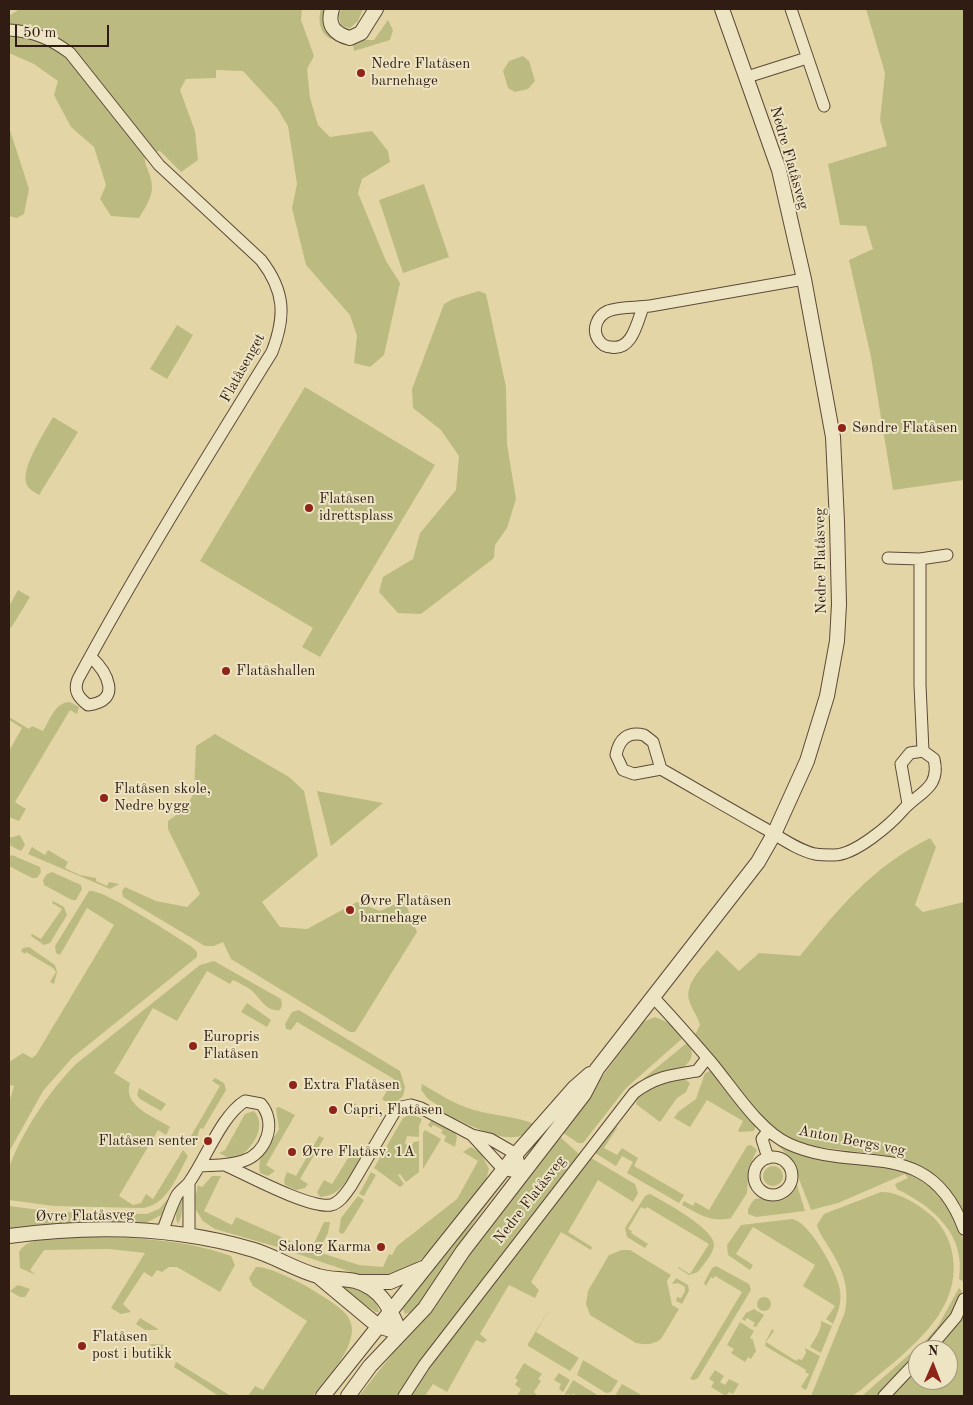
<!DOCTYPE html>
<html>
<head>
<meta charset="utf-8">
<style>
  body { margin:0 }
  #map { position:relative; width:973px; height:1405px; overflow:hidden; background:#e3d5a5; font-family:"Old Standard TT",serif }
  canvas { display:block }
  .frame { position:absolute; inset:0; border:10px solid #301c13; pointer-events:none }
  .north { position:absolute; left:908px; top:1340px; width:50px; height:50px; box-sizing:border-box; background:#ede4c4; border:1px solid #a1947d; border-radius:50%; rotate:1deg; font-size:14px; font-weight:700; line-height:20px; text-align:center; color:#301c13 }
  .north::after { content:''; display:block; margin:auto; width:18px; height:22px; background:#8f2418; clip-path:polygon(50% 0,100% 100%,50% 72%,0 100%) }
  .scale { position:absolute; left:15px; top:25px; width:94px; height:22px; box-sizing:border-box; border:2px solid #301c13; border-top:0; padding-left:6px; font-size:15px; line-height:18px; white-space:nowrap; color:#301c13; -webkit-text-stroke:4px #ede4c4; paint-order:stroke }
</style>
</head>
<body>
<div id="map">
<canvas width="973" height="1405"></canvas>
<div class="frame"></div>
<div class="north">N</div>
<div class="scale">50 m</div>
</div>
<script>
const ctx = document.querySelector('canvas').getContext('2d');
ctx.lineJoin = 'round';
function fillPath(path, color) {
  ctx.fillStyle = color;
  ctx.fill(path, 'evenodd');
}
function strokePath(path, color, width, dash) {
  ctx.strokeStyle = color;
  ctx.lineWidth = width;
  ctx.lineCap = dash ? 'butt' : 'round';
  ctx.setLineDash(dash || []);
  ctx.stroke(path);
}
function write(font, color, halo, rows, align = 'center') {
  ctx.font = font + ' "Old Standard TT",serif';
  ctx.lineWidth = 4;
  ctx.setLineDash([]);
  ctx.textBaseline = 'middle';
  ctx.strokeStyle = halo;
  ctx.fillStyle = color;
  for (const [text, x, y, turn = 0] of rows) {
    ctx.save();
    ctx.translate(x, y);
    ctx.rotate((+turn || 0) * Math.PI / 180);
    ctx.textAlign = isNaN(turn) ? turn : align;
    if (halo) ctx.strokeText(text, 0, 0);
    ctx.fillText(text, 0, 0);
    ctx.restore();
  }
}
fillPath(new Path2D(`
  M25,9H302L301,20L314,56L307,69L310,98L318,125L330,137L372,131L388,151L390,162L362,179L358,193L386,261L400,283L384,355L370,367L354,363L357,336L350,315L306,265L292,208L297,184L288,126L277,108L243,71L216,70V78L186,79L180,90L195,131L198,160L181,172L160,151L145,153C143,164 149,169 151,180C155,194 146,206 139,218L111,216L100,199L106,185L94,147L71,127L54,95L58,81L34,64L9,53V16L18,10Z
  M321,9H325C321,23 326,31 337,40C321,39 317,22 321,9Z
  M343,9H363L358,21L350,28L342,26C339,20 337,13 343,9Z
  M866,9H964V480L893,490L871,357L849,260L873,249L866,226L840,225L828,164L887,146L880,120L885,73Z
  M388,20L393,30L390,40L354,51L353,44L362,40H374Z
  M523,56L529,61L535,81L528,89L515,92L508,88L503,71L509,61Z
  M9,116L10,130L29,189L24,214L17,218L9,216Z
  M424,184L449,257L403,273L379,200Z
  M479,291L486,294L506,387L507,444L516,499L507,528L495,545L494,558L421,614L398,613L379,592L383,577L413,559L420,533L456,490L459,456L441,430L413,408L412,389L444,304L453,299Z
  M177,325L193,335L167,379L150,369Z
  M305,387L435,465L320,657L302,647L313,628L200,561Z
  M53,417L78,432L39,495C35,492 29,490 27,485C19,470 45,432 53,417Z
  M18,590L30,597L11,628L9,627V606Z
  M70,702L79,707L77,714L70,710L15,802L26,809L19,821L9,817V751L22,728L9,720V717L29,729L32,726L43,731C50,720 55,702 70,702Z
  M215,734L289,777L304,791L318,856L262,902L280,927L307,929L357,902L380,911L404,900L417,932L355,1032H350L231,959L223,942L214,946H205L123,897L122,891L125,887L156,901L187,907L200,894L168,829V821L187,807L194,792L196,746Z
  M317,791L383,803L331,846Z
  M20,835L25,845L21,851L9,845V838Z
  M930,838L936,847L915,905L923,912L964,902V1216L950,1193L909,1162L882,1155L811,1146L784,1136L760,1115L695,1035L700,1025C698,1017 693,1011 690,1003C682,983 706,964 717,950L739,971L759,953L800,956C839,908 873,866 930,838Z
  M32,847L45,855L48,850L68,862L65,868L80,875L96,878V881L107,886L109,882L119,884L110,889L28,854Z
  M12,855L40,867L41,872L37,878H32L9,866V857Z
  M52,872L81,885L82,889L76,900H72L44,885L43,880L47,874Z
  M89,891C102,888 176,937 192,947L197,952V957L72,1058L43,1091L9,1152V1103L14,1086L9,1085V1062L23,1053L32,1058L36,1055L114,925L87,908L60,955L56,953L55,946Z
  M53,901L64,907L67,915L50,943L44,945L31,936L32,934L41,939L62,909L52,903Z
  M29,947L55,965L57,972L54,984L50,982L56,972L53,968L26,952L25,954L21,951L23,948Z
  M214,961L281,999L282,1005L280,1010C265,1012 260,997 251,990C246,986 239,983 233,980L230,984L207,971L177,1021L153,1008L114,1073L130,1083C122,1106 155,1117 170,1127L166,1135L158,1130L119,1196L133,1205L141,1203L146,1194L153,1199L183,1150L188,1156C177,1176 166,1208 140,1208L54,1206L9,1200C9,1190 6,1175 10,1165C22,1132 50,1090 76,1064L200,965Z
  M247,1003L271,1020L267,1027L241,1012Z
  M299,1010L400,1071L405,1087L403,1096L392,1106L382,1099L394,1079L297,1022L291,1030L286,1029L285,1024L292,1012Z
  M655,1017L672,1024L684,1037L626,1088L583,1143H578L562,1132L559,1136L579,1154L426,1353L397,1396H359L444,1289L643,1022Z
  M688,1042C693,1051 694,1058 685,1066L643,1079Z
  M710,1071L713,1072L756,1125L754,1131L739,1132L738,1131L743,1121L707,1100L690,1127L674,1118L678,1112L696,1099L705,1073Z
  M215,1078L224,1083L226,1090L203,1129L200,1128L196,1141L191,1136L220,1086L212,1081Z
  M684,1079L690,1083L686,1092L677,1098L660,1122L636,1104L637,1099L654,1086Z
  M422,1084C439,1094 456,1105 474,1110C495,1116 515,1116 534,1124C531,1128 528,1133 523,1135C502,1145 458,1119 437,1110L439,1106L428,1099L421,1090Z
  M139,1088L166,1104L161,1111L140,1099L137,1095Z
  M352,1102L372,1114L371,1118L351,1105Z
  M279,1107L295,1115L266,1165L275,1171L268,1176L260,1173C256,1154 271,1144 279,1129L276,1108Z
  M254,1111C269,1127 249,1154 233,1160L219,1153L225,1150L245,1114Z
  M411,1114L422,1119L419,1126V1137L407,1136L405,1144L411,1146L414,1142L419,1141V1172L406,1182L400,1174L398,1175L404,1184L400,1187L374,1168L403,1118Z
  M432,1119L455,1133L457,1137L455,1147L444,1141L446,1136L441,1133L443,1130L433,1125L431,1128L428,1125Z
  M616,1124L617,1128L604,1148L617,1155L622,1148L638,1158L634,1166L684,1195L679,1203L627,1173L633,1162L622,1156L616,1166L595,1153Z
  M425,1130L441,1139L423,1169V1133Z
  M319,1136L324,1138L300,1179L308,1184L305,1188L296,1190L285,1185L284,1180L287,1172L296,1176Z
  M776,1143C815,1151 892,1161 923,1182C943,1194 961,1220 964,1244C966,1256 964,1269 964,1282L959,1279C966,1234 933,1207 897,1189L895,1184L908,1178L905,1174L838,1203L811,1210L799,1179L796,1165Z
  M751,1145L757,1150L749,1167L747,1193L731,1218C711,1223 699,1214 682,1205L684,1201L693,1206L695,1202L709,1210L747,1146Z
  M471,1147L481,1153L489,1169L484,1188L447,1236L413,1266L396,1276H363L274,1246L215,1229L203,1221L196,1210L195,1198L198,1185L202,1187L212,1176H221L204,1211L232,1225L236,1217L311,1250L324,1222H330L328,1233L318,1252L359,1265L383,1267L389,1254L392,1255L397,1246L457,1199L478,1161L463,1152Z
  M357,1154L360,1159C350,1175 342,1196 320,1197L317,1192L324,1180L332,1184L350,1155Z
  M591,1158L635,1184L638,1193L633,1202L598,1180L568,1232L592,1247L591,1250L561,1232L531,1282L539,1290L535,1298L509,1285L480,1334L487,1340L483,1343L476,1340L447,1392L433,1384L425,1396H411L426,1371Z
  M763 1176a10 10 0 1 1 20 0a10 10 0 1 1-20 0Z
  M371,1172L376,1175L364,1196L359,1194Z
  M508,1174L505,1181C493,1197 480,1213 469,1230C455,1252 430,1308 405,1314L401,1305Z
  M797,1185L805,1211L756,1217L748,1214V1209C750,1206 752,1201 755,1199C768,1194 781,1214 797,1185Z
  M175,1191L163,1214L144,1224L77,1223L9,1230V1206L56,1212L147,1214L159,1209Z
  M881,1192C897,1191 920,1205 932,1216C942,1225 949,1238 952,1252C965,1314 901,1355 861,1390L852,1396H811L845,1312C850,1286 842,1268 828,1246C824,1239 819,1233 817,1225L824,1214Z
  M650,1194C663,1201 715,1229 714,1245C714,1253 703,1265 698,1272L689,1275L678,1268V1267L690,1274L709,1244L647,1207L645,1209L641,1207L628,1229L632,1231L631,1233L648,1244L645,1248L627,1237L625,1228L645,1196Z
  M184,1195L181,1217L178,1224C173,1214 178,1203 184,1195Z
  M358,1196L364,1200L344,1233L341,1234L339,1231L341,1218Z
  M792,1219C809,1221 838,1273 840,1290C842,1302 838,1313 833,1324L826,1319L835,1306L803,1286L815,1265L753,1227L736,1254L753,1265L750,1270L728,1255L727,1245L741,1225Z
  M80,1237C130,1237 184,1239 231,1256L235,1265L220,1292L177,1267H169L162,1272L157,1270L152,1277L144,1272L123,1304L131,1312L121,1314L111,1308L145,1253L109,1249L44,1250L30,1270L36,1275L20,1268L19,1252C29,1234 63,1238 80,1237Z
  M622,1250H630L671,1275L667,1281L672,1305L679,1309L661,1339C653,1345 645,1345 636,1343L590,1315L586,1304L588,1291L609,1255Z
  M716,1266L749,1284L751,1290L698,1378L694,1380L690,1379L742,1292L715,1276L713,1279L711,1277L706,1286L704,1283L712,1268Z
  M256,1267C275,1266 332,1299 345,1313C349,1317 352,1324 352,1330C351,1355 326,1377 313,1396H248L255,1386L263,1390L307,1321L253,1286L249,1278Z
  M676,1278L688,1285L689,1291L682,1304L676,1301L677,1297L681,1298L685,1291V1287L678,1283L672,1284Z
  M337,1284C352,1289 377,1293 379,1312H376L335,1285Z
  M18,1285L30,1289L25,1297H20L10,1291Z
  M959,1288L962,1291C954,1315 939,1332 922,1350H918V1354L877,1396H862L927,1339L938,1326Z
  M757 1304a7 7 0 1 1 14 0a7 7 0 1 1-14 0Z
  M553,1303L536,1332L579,1358L570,1371L528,1346V1344Z
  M754,1309L764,1315L756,1327L753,1326L755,1323L747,1318L745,1321L742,1319L746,1313Z
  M964,1313V1396H890L918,1367V1380H948V1350H934L954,1328Z
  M140,1318L158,1329L157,1330H145L136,1324Z
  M821,1321L832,1326L821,1353L810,1347C815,1338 822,1330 821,1321Z
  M740,1322L754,1331L750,1338L753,1340L756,1351L751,1359L748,1357L745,1362L731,1353L734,1349L727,1345Z
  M772,1329L774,1331L766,1342L796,1361L798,1359L802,1360L806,1353L805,1348L820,1356L806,1390L801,1387L809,1374L805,1372L806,1370L765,1346L766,1341Z
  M149,1344L169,1345L164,1354Z
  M583,1360L618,1381L611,1392L606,1393L577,1375Z
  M176,1362L231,1396H219L174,1367Z
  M524,1363L542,1374L538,1379L541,1381L534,1392L538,1396H517L521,1389L515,1385L518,1380L515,1378Z
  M715,1370L724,1376L720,1382L725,1385L729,1379L739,1384L733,1394L729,1392L726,1396L711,1387L714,1382L709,1379Z
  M559,1373L570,1380L563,1392L559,1389L561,1384L554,1380Z
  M573,1380L599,1396H578L573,1394L571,1396L568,1394L564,1396Z
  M622,1384L643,1396H615Z`), '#bbbb81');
const minor = new Path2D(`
  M791,9L824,106
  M9,30C33,31 51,39 70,53L159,165L261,260C285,291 286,316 272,352C205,460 138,568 78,679C73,691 79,698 88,705C123,701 107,672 91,657
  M747,77L807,58
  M643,307C637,323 632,351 611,347C606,347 601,344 598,339C592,329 597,316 608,311C621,306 637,308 650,306C702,297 753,288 804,279
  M888,558L920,559V685L923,751
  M920,559L947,555
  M661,769L634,774L623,770L616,755C619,739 628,731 644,735L653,742L661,769C696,789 730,809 764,828C780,837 797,850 815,854C821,855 829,855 834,855C855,855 890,825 903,810C919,792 941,788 934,759L923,751L910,753L901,764L908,804
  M653,997C673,1018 692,1040 711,1062C732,1087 759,1131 789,1144C857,1175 929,1134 964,1229
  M754 1176a19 19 0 1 1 38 0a19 19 0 1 1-38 0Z
  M768,1158L762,1139L768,1131
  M225,1165C247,1175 310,1209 331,1205C340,1203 346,1193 351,1186L397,1108L411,1105L421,1108L472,1135L490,1139L516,1154L523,1174L503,1169L472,1135
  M162,1232C167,1220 171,1206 177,1195C180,1190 187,1186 190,1181C206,1158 222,1115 245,1101L261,1104C277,1123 267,1153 243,1161C229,1166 214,1165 199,1166
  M189,1234V1183
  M928,1350L956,1317L964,1299
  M404,1396L424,1365L634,1093C655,1077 671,1075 697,1071L707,1058
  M884,1396L918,1360`);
const tertiary = new Path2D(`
  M332,9C327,25 334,34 350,38L361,33L376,9
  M9,1236C90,1225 175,1226 254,1250C276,1257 296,1270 318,1276C330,1280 343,1278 355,1281C382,1288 391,1310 400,1333
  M318,1276L378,1326L400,1333
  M359,1282H390L423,1268
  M323,1396L516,1154L574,1088L590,1074
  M348,1396L370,1366L425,1308L463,1251L584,1094L597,1069L758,862L774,834L807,761L827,696L837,641L839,604L837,522L833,437L804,279L779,170L722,9`);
strokePath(minor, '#5d4a38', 13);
strokePath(tertiary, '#5d4a38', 16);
strokePath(minor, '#ede4c4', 11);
strokePath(tertiary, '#ede4c4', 14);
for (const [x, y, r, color] of [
  [361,73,5,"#8f2418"],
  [842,428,5,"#8f2418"],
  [309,508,5,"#8f2418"],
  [226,671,5,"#8f2418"],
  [104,798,5,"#8f2418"],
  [350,910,5,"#8f2418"],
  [193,1046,5,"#8f2418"],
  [293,1085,5,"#8f2418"],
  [333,1110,5,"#8f2418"],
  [208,1141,5,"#8f2418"],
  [292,1152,5,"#8f2418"],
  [381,1247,5,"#8f2418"],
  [82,1346,5,"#8f2418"]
]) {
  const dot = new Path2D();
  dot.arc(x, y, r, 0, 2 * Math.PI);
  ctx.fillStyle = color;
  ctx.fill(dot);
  strokePath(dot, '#ede4c4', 2);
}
write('15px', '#301c13', '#ede4c4', [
  ["Nedre Flatåsen",371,64],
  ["barnehage",371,81],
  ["Søndre Flatåsen",852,428],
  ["Flatåsen",319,499],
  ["idrettsplass",319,516],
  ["Flatåshallen",236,671],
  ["Flatåsen skole,",114,789],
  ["Nedre bygg",114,806],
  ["Øvre Flatåsen",360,901],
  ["barnehage",360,918],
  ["Europris",203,1037],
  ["Flatåsen",203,1054],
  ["Extra Flatåsen",303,1085],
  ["Capri, Flatåsen",343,1110],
  ["Flatåsen senter",198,1141,"right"],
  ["Øvre Flatåsv. 1A",302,1152],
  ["Salong Karma",371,1247,"right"],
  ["Flatåsen",92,1337],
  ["post i butikk",92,1354]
], 'left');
write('15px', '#301c13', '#ede4c4', [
  ["Nedre Flatåsveg",789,158,74],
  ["Flatåsenget",243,368,-61],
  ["Nedre Flatåsveg",821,561,-91],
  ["Anton Bergs veg",852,1141,11],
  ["Nedre Flatåsveg",530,1200,-52],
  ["Øvre Flatåsveg",85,1216,-1]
]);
</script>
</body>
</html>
